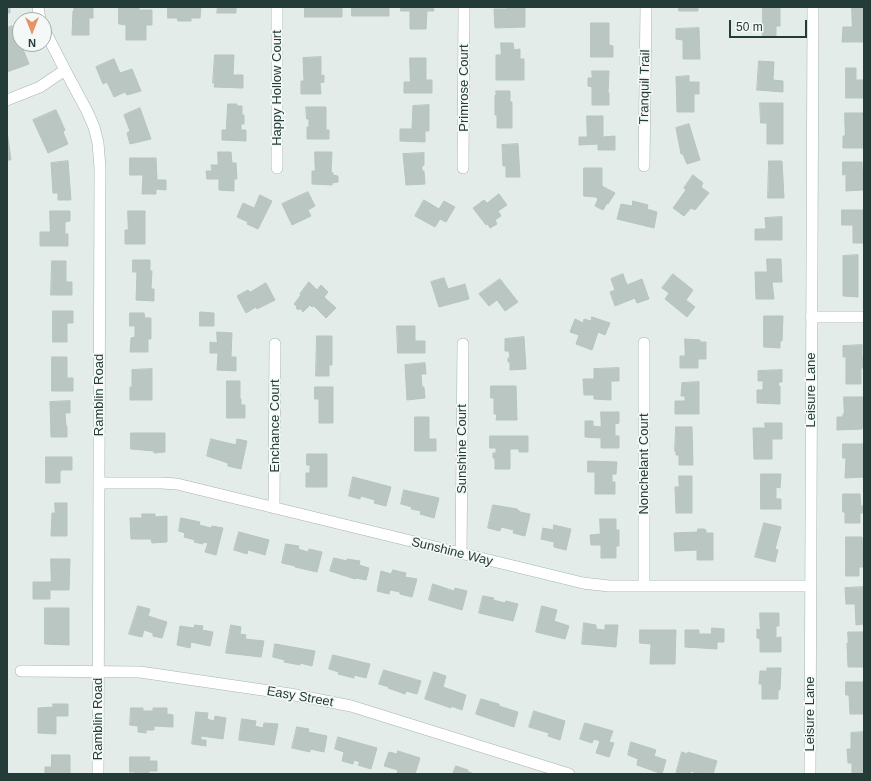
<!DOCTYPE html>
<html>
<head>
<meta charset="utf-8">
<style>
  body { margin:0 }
  #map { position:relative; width:871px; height:781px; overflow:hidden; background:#e3ece9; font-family:Helvetica,sans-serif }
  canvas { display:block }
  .frame { position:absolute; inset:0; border:8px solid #243c38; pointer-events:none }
  .north { position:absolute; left:12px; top:12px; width:40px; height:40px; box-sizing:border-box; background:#f4f8f6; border:1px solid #a1adaa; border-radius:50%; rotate:180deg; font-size:11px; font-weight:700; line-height:16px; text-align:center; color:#243c38 }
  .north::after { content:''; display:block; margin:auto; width:14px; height:18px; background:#e69367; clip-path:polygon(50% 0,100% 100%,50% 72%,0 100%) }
  .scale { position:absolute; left:729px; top:20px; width:78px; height:18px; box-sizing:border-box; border:2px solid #243c38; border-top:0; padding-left:5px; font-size:12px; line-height:14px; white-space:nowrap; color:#243c38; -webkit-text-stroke:3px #f4f8f6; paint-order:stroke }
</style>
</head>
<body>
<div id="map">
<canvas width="871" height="781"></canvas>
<div class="frame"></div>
<div class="north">N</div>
<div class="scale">50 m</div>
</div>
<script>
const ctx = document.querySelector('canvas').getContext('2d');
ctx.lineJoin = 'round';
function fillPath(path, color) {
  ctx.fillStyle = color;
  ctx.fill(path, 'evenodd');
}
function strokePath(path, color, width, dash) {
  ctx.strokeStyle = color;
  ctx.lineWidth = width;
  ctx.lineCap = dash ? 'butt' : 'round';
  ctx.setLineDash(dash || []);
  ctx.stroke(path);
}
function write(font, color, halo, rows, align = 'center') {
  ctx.font = font + ' Helvetica,sans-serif';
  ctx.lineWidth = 3.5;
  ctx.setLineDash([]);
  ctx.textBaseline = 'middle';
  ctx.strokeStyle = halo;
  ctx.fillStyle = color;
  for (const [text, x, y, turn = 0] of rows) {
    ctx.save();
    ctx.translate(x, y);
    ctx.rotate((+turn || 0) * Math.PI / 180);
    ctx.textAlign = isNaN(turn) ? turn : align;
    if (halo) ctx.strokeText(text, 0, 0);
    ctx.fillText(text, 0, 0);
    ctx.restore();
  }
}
const building = new Path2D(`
  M7,7H10V13H7Z
  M74,7H93V18H89V35H72L73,11H74Z
  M119,7H133L139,8V10H152V25H146V40H126V25L119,24Z
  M168,7H201L200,18H191V21H178L177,18H168Z
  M218,7H236V13H217Z
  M305,7H342V17H305Z
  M352,7H389V16H352Z
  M401,7H433L434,11H427L426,29H410V11H401Z
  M507,7H525V27L495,28L494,9H507Z
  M679,7H698V11H679Z
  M763,7H780V26H776V37H763Z
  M852,7H864V42H842L843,27H852Z
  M591,23H609V45L613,46V57H591Z
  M12,26L19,45L21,44L29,64L7,72V28Z
  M699,28L700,59H683V40L676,39V29Z
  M501,43H513L514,50L520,49V59H524V80H496V55H501Z
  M215,55H234L233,75H243V88L214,87L215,83H213Z
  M321,57V76L324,75V82L320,83L321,94H301V81H304L303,58Z
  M410,58H426V80H432V93H404V82H410Z
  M114,59L120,73L132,69L141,91L127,95L125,92L114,97L107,82L103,84L96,67Z
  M759,61L774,62L773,80L783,81V92L757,90Z
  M846,68H856V80H864V98H846Z
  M592,71H609L608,93H609V105H592V87L588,86V78H592Z
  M689,76V82H699V94H694V112H677L676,77Z
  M496,91H510V102H512V128H497V115H495V95H496Z
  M760,103H783V144H767V123H761Z
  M228,104H237V106H242V115H244V124H241V130H246V141L222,140V130H226Z
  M429,105V131H425V142L400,141V129H412L413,106Z
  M306,107H326V130H329V139H307V127H309V119H307Z
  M140,108L151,139L130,144L127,133L130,131L124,115Z
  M56,110L65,130L63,132L68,144L48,153L33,120Z
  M845,113H864V146H863V148H843V136H845Z
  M587,116H603V137L615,136V150H598V144L579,145V137H587Z
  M689,124L700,160L687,164L683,154H681L676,128Z
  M7,131L11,160H7Z
  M518,144L520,177H506V166H503L502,145Z
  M218,152H231L232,163H236L237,179H234V191L219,190V179H207L206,171H212L211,165H218Z
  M315,152H332L331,172L333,173V175L338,176V182L332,183V185L312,184V171H315Z
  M424,153V165L422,166V171H424L425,184L406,185L403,154Z
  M130,158H156L157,180H166V190L156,189V194H142L143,175H130Z
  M68,161L71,200H58V193H53L51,163Z
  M769,161H782L784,198H768Z
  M843,162H862L863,190L846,191V174L843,175Z
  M584,168H602V186L615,193L608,204L607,203L603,210L595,206L598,199L596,197L584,196Z
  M693,175L703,183L701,187L709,193L695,210L691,208L684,216L673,208L686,190L684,188Z
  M308,192L315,206L308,210L311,216L292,225L282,204Z
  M499,194L507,205L498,211L501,216L495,220L497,224L490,228L488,224L486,225L473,208L484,200L487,203Z
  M260,195L272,201L258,229L247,224L248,222L237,217L243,203L254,208Z
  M424,200L439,209L444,201L455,207L446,222L440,219L435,227L415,216Z
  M633,201L648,205L647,209L657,212L654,228L617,219L621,204L632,206Z
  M842,210H864V243H853V225H842Z
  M50,211H70V221L65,222V234H68V246H40V232H50Z
  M128,211H145V244H125V230H128Z
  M782,217V240H755V229H766L765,218Z
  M858,255V297L843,296V256Z
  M767,259H781L782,282H772L774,299H756L755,272H767Z
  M133,260H150V271H152L151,289H154V301L136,300L137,272H133Z
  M52,261H66V282H72V295H51Z
  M623,274L627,285L642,279L649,299L637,303L635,298L615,306L610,292L615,290L611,279Z
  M673,274L693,290L686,300L695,307L687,317L665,299L669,293L662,288Z
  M444,278L448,289L465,284L469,299L439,307L431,282Z
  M500,279L518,302L505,311L497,300L489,306L479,294Z
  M309,282L317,290L321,285L328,292L324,297L336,308L326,318L314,306L312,307L310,305L303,312L300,308L299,310L296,308L297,307L294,304L301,295L300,294Z
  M266,283L275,300L257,309L256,307L246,313L237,296L248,290L250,292Z
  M53,311H73V323H67V342H53Z
  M200,312L214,313V326H200Z
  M130,313H144L145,318H151V339H148V352H130L131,338L135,337V326H130Z
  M764,316H783L782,341H780V348L764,347Z
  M592,317L610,323L605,335L598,332L592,350L576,344L579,335L570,332L575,319L583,323L584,319L591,321Z
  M397,326H415V341H425V353H398Z
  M217,332L232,333L231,357H236V371L217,370L218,353H210V342L217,343Z
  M317,336H332V365H329V376H316Z
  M524,337L526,369L510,370V362H508V358H510L509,351H505V339Z
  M685,339L700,340V342H706V359H698V368H680V356H685Z
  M862,345V357H864V368H861V384H846V357H843V346Z
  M52,357H67V378H73V391H52Z
  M425,363L426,374H421L422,387H424L425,398L407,400L405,365Z
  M619,368V381H611V400L594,399V395H584L583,379H594V369Z
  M152,369V400H130V387H132V370Z
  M782,370V382H779L778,386H780V404L757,403V390H763V381H758V371Z
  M227,381H240V399H241V405H245V418H227Z
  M699,382V414H675V401H685V396H681L682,383Z
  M491,386H516L517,420H496L497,414H494V398H491Z
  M315,387H333V423H319V399H315Z
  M844,397H864V428L862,427V429L837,430V417H843V414H844Z
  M70,401V413H65L66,426H67V437H51L50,402Z
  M601,412H619V423L615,424V436H619V448H601V438L585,437V421H593V426L601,427Z
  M415,417H429V439H436V451H415Z
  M765,423H782V439H772V459H754L753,428H765Z
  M676,427H692L693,465H679V455H676V451H675Z
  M131,433H165V452L154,453V451L131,449Z
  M490,436H528V452H519V449H510V469H495V458H493V453H496V448H490Z
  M211,439L236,445L237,439L247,441L241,469L228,466V463L207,456Z
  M843,444H864V477L845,478L846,458H843Z
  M307,454H327V487H306V473H310V465H307Z
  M46,457H72V470H61V471H60V483H46Z
  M588,461L617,462L616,474H612V482H615V494H595V472H588Z
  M761,474H781L780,488L776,487V499H781V509H761Z
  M679,476H692V513H676L675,487H679Z
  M353,477L391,487L386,506L374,503L375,500L361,496L360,499L349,496Z
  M404,490L439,498L434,518L420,514L421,511L411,509L412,507L401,504Z
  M843,494H860L861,506H864V513H860V523H845V512H843Z
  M55,503H67V536H51L52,513H55Z
  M493,505L517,509L520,512L530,514L525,536L513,533L514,530L501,527L500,531L488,528Z
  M142,514H155V517L167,516V542L152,543L151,539H131L130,518H142Z
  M181,518L200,522L199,525L211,528L212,526L223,528L216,555L205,552L208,543L203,542V544L194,542L195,540L184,537L185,533L179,531Z
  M600,519H616V530H619V546H616V558H601V545H591L590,535L600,534Z
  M764,523L781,527L775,549L778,550L775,562L755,557Z
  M554,525L571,529L566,550L554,547V542L541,539L543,528L553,530Z
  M698,529H704L706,530V533H713V560H697V550L675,551L674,533L697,532Z
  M239,532L269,540L265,555L248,550L247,554L234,550Z
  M846,537H862L864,567H859V576H846Z
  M286,544L299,546L298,549L308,552L309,549L322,552L317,572L295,567V566L282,563Z
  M334,558L347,561V559L360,561L359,565L369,568L366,580L356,578L355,579L330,571Z
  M51,559H70L69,590H51L50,588V599H33V582H51Z
  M393,570L406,573L405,577L417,579L412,597L400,594V592L390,590L389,594L377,591L381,571L391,574Z
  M433,584L454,591L455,588L467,591L462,610L429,600Z
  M864,587V624L856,625L855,604H846L845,588Z
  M483,596L494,598L493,600L505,603L506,601L518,604L513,621L479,613Z
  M138,606L150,609L148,616L167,622L162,638L153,636V633L144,630L142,637L129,634Z
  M542,606L557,610L554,621L569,626L565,639L536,632Z
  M45,608H69V645L45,644Z
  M760,613H779V626H776V638L781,637V652H760V639L757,638V629L760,630Z
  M584,623L596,625V629L605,630V625H618L616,647L582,644Z
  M195,625L203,626L202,630L213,632L210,646L191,642L190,648L177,645L180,626L194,628Z
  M231,625L241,627L240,634L246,635L245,639L264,641L261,657L226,653Z
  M712,628L724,629V642H717V649L685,647V630H699V634H711Z
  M640,630H676L675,664H650L651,644L640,643Z
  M848,632H864V667H848L847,643H848Z
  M275,644L315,651L312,666L300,663V665L284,662L285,660L273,657Z
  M333,655L370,664L366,678L354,675V678L338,674L339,672L329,669Z
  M767,668H781L780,690H778V699H762V684H759L760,671H767Z
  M384,670L421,681L417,694L406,691L405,694L388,688L389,687L379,684Z
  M434,672L446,676L443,687L466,695L462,710L451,706V708L425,699Z
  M846,682H864V714H850L849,695H846Z
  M481,699L499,704V706L518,712L514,727L476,714Z
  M53,704H68V716H56V734L38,733V708L53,707Z
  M131,708H143V711H153V708H167V714L173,715V727L154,726V730H146V733L138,732V726L130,725Z
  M534,711L565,721L560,740L548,736L549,733L529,727Z
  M196,712L208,713L207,719L214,721L215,716L226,718L223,739L201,736V740H206V746L192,744Z
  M242,719L256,721L255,726L263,728L264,723L278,724L274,745L239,740Z
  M585,723L613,731L609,742L614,743L609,757L596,753L600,741L594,739L592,743L580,739Z
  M297,727L309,729L308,732L327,736L324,752L310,749V752L292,748Z
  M864,732V773H852V763H848L847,749H851V733Z
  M338,737L377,748L371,769L358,765L360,762L354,760L353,764L342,761L344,752L335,749Z
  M631,742L656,750L654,756L666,760L662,774L637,765L638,759L628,755Z
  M398,751L420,758L415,774L397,773L398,770L384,766L389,752L397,754Z
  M682,752L687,754L688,752L717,761L713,774H699L691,771L690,774H676Z
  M52,755H70V774H45V767H51Z
  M130,757H150L149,761H157V771H149V774H135V772H130Z
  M456,766L468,770V772L472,773V774H453Z`);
fillPath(building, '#b9c6c2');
strokePath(building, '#b6c5c0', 1);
const street = new Path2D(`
  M38,7L40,20
  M277,7V168
  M44,29L65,70L87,111L94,127L98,143L100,168L98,774
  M7,100L40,87L65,70
  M644,166L646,7
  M463,168L464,7
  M811,317H864
  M644,343V585
  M99,483H161L177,484L583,583L609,586H810
  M274,508L275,344
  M461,554L463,344
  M21,671L140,672L290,694L351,706L569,774
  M810,774L813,7`);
strokePath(street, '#a6b4b0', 12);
strokePath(street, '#fff', 11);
write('13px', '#243c38', '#f4f8f6', [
  ["Tranquil Trail",645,87,-89],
  ["Happy Hollow Court",277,88,-90],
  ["Primrose Court",464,88,-90],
  ["Leisure Lane",811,390,-90],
  ["Ramblin Road",99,395,-90],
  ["Enchance Court",275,426,-90],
  ["Sunshine Court",462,449,-90],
  ["Nonchelant Court",644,464,-90],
  ["Sunshine Way",452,552,14],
  ["Easy Street",300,697,10],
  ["Leisure Lane",810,714,-90],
  ["Ramblin Road",98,719,-90]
]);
</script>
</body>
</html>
